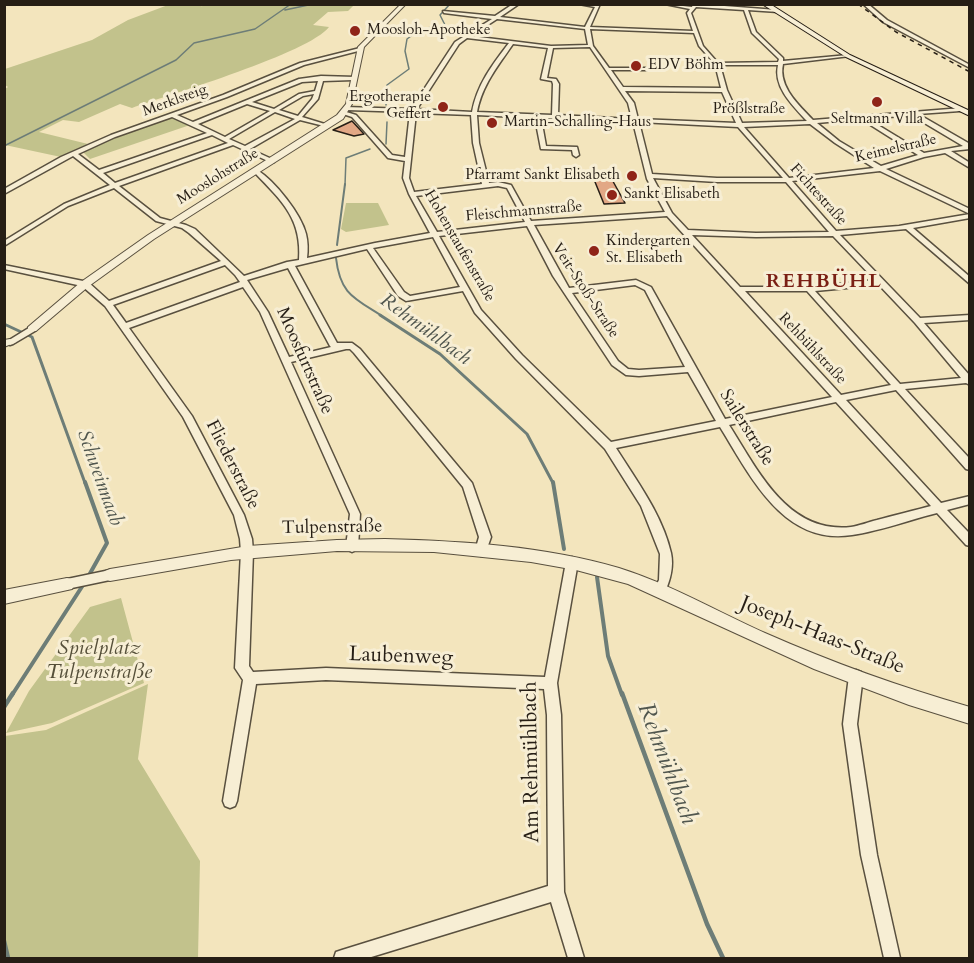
<!DOCTYPE html>
<html>
<head>
<meta charset="utf-8">
<style>
  body { margin:0 }
  #map { position:relative; width:974px; height:963px; overflow:hidden; background:#f3e5bd; font-family:Cardo,serif }
  canvas { display:block }
  .frame { position:absolute; inset:0; border:6px solid #261e15; pointer-events:none }
</style>
</head>
<body>
<div id="map">
<canvas width="974" height="963"></canvas>
<div class="frame"></div>
</div>
<script>
const ctx = document.querySelector('canvas').getContext('2d');
ctx.lineJoin = 'round';
function fillPath(path, color) {
  ctx.fillStyle = color;
  ctx.fill(path, 'evenodd');
}
function strokePath(path, color, width, dash) {
  ctx.strokeStyle = color;
  ctx.lineWidth = width;
  ctx.lineCap = dash ? 'butt' : 'round';
  ctx.setLineDash(dash || []);
  ctx.stroke(path);
}
function write(font, color, halo, rows, align = 'center') {
  ctx.font = font + ' Cardo,serif';
  ctx.lineWidth = 6;
  ctx.setLineDash([]);
  ctx.textBaseline = 'middle';
  ctx.strokeStyle = halo;
  ctx.fillStyle = color;
  for (const [text, x, y, turn = 0] of rows) {
    ctx.save();
    ctx.translate(x, y);
    ctx.rotate((+turn || 0) * Math.PI / 180);
    ctx.textAlign = isNaN(turn) ? turn : align;
    if (halo) ctx.strokeText(text, 0, 0);
    ctx.fillText(text, 0, 0);
    ctx.restore();
  }
}
fillPath(new Path2D(`
  M205,4L354,5L348,11L328,12L313,25L329,27C309,53 171,94 132,108L120,104L79,122L63,120L39,132L88,144L61,157L5,145V89L8,87L5,85V69L92,40L128,20L168,5H203L201,7Z
  M172,117L190,125L90,159L83,152L110,139Z
  M346,203H378L389,225L346,232L341,229Z
  M121,598L144,683L52,723L6,733L29,691L90,607Z
  M148,684L138,759L200,861L198,958H5V736L46,730Z`), '#c2c28c');
strokePath(new Path2D(`
  M285,10L313,4
  M386,105L387,85L409,69L405,51L407,39L421,29L445,25L440,15L450,4
  M386,144L387,122
  M4,146L176,60L194,43L255,29L291,4
  M345,185L346,158L370,149`), '#6d7d77', 1.5);
strokePath(new Path2D(`
  M337,245L345,184
  M336,258C340,294 354,298 382,316`), '#6d7d77', 2);
strokePath(new Path2D(`
  M380,315L440,354L527,434L553,483
  M4,324L32,337L85,483`), '#6d7d77', 3);
strokePath(new Path2D(`
  M85,482L107,543L88,577
  M553,482L564,549
  M597,577L608,656L622,695
  M12,695L85,582`), '#6d7d77', 4);
strokePath(new Path2D(`
  M622,693L707,924L723,958
  M4,707L13,693
  M4,941L8,958`), '#6d7d77', 4.5);
const building = new Path2D(`
  M352,121L364,134L354,136L333,130Z
  M610,176L625,203L604,204L593,177Z`);
fillPath(building, '#e2a885');
strokePath(building, '#261e15', 1.5);
const minor = new Path2D(`
  M513,4H519L500,17L585,27L595,7L579,4H600L590,27L693,31L687,13L690,9L665,4L692,7L693,4H698L777,10L778,12L748,10L756,32L783,58V61L848,55L850,56L783,64C778,87 799,105 813,120L962,108L963,109L960,111L918,114L970,144V149L951,151L970,163V168L945,153L924,157L886,169L970,209V214L880,171L792,181L836,231L899,226L970,214V218L913,228L970,277V284L906,229L840,235L920,318L970,315V320L924,323L970,376V385L966,383L905,389L970,459V470L966,469L896,390L846,400L941,503L970,496V504L947,510L970,534V546L966,545L937,513C909,520 880,531 852,535C783,546 750,475 720,427L616,448C636,480 662,514 671,553C674,567 670,581 664,594L660,595L656,594L654,590L659,580L660,554L641,506L605,449L516,359L475,313L463,291L406,301L398,296L367,249L295,266L337,343H352L360,349L472,483L491,537L485,554L481,556L477,554L475,551L479,537L463,487L354,353L350,349H346L291,362L360,514L358,547L356,550L352,552L348,550L346,547L350,514L260,312L243,287L129,328L192,416L244,515L252,539L253,552L249,666L253,672L326,668L545,677L566,562L568,559L572,557L576,559L578,562L557,683L561,715L564,892L584,958H568L551,902L368,958H334L336,952L342,950L548,886L547,715L544,689L326,680L256,684L237,801L235,806L230,808L225,806L223,801L243,680L235,668L241,552L240,539L234,515L183,417L105,306L82,286L4,269V265L88,282L109,301L221,261L189,233L182,228L156,221L114,188L68,206L4,246V241L64,204L110,185L73,156L4,194V189L61,157L111,135L223,95L300,63L360,48L362,50L304,65L227,97L177,115L193,122L299,79L321,76L355,77L353,80L323,81L318,99L302,117L328,125V127L300,120L250,149L274,160V162H270L233,145L119,186L160,218L186,225L195,229L244,276L287,262L299,260C302,219 282,201 255,173V171L257,170C275,181 301,214 306,234C308,242 308,250 307,258L375,243L430,233L409,194L403,178L405,161L388,158L352,117L340,113L343,111L356,115L392,155L405,157L410,112L347,110L344,108L345,107L411,109L455,42L492,19L444,13L443,11L495,16ZM696,7L744,10L752,33L779,59L778,62L718,63L703,46L691,13ZM497,19L585,29L588,45L551,46L471,36ZM590,29L694,33L699,46L715,64L721,88L623,87L611,70H655L657,69L655,68H609L593,46ZM467,38L509,43C492,65 477,85 472,112L417,109L459,44ZM513,44L548,48L541,79L552,81L553,84L552,115L477,112C482,85 498,66 513,44ZM590,47L628,103L632,119L558,115L559,84L556,79L547,78L553,48ZM720,65H778C773,87 793,106 807,121L742,123L727,90ZM318,81L315,91L299,94L274,109L252,102L302,82ZM625,91L722,92L736,123L638,119L634,103ZM314,94L312,99L298,116L279,110L303,96ZM247,104L270,111L225,137L198,124ZM275,112L295,119L245,146L229,139ZM416,113L471,115L473,143L482,184L414,192L409,178ZM477,115L535,118L541,149L572,150L573,155L576,157L579,155L577,147L546,146L541,118L633,122L647,179L665,212L531,221L511,185L498,182L489,183L479,143ZM911,115L963,146L924,153L868,119ZM172,117L207,133L99,170L78,154L115,137ZM861,119L918,155L881,166L839,141L817,123ZM639,122L738,127L783,178H717L652,174ZM810,124L835,143L874,168L789,178L744,127ZM212,135L228,143L115,183L103,173ZM653,178L717,182H786L829,232L756,233L688,230L672,213ZM498,186L507,188L525,222L437,232L416,196ZM667,216L832,397L725,419L651,287L636,280L569,288L534,225ZM527,226L553,276L612,365L626,375L639,376L688,372L716,421L611,442L522,355L481,310L439,236ZM692,235L756,237L833,236L875,280L809,287H740ZM433,237L460,287L410,296L404,292L373,248ZM225,265L235,275L240,282L126,323L113,305ZM288,268L330,346L331,347L289,357L268,312L247,280ZM635,285L645,290L685,367L639,370L628,369L618,361L572,293ZM879,285L915,323L961,378L900,384L815,291ZM745,291H807L891,385L841,395ZM836,402L931,506C913,511 895,515 877,520C869,522 859,526 851,527C787,534 758,470 729,425Z
  M863,4H868L887,20L970,65V68L883,22Z
  M32,326L35,327V331L13,344L10,345L6,342Z
  M110,570L114,572L116,575L114,578L110,580L67,589L63,588L61,584L63,580L67,579Z
  M856,670L861,672L863,676L857,724L877,855L900,958H884L861,855L843,724L849,676L851,672Z`);
const tertiary = new Path2D(`
  M401,4H406L364,47L352,104L343,119L154,239L89,286L36,331H28V327L81,282L148,235L337,115L346,104L358,47Z
  M10,339L16,342L4,347V340Z
  M385,539C463,541 544,546 619,568C670,584 716,611 765,633C831,662 900,687 970,707V724L909,705L814,669L628,584L576,570L531,562L434,552L337,551L231,560L110,581L105,579L102,575L105,571L110,569L248,546L337,540Z
  M67,578L72,579L75,584L72,589L4,604V590Z`);
const secondary = new Path2D(`
  M770,4L850,55L970,111V116L846,57L762,4Z`);
strokePath(minor, '#59503f', 3);
strokePath(tertiary, '#59503f', 2);
strokePath(secondary, '#261e15', 2);
fillPath(minor, '#f7eed4');
fillPath(tertiary, '#f7eed4');
fillPath(secondary, '#f7eed4');
strokePath(new Path2D(`
  M858,4L896,32L970,72`), '#261e15', 1.5, [4.5, 4.5]);
for (const [x, y, r, color] of [
  [355,31,6,"#8f2418"],
  [636,66,6,"#8f2418"],
  [877,102,6,"#8f2418"],
  [443,107,6,"#8f2418"],
  [492,123,6,"#8f2418"],
  [632,176,6,"#8f2418"],
  [612,195,6,"#8f2418"],
  [594,251,6,"#8f2418"]
]) {
  const dot = new Path2D();
  dot.arc(x, y, r, 0, 2 * Math.PI);
  ctx.fillStyle = color;
  ctx.fill(dot);
  strokePath(dot, '#f7eed4', 2);
}
write('15px', '#261e15', '#f7eed4', [
  ["Moosloh-Apotheke",367,31],
  ["EDV Böhm",648,66],
  ["Ergotherapie",431,98,"right"],
  ["Geffert",431,115,"right"],
  ["Seltmann Villa",877,120,"center"],
  ["Martin-Schalling-Haus",504,123],
  ["Pfarramt Sankt Elisabeth",620,176,"right"],
  ["Sankt Elisabeth",624,195],
  ["Kindergarten",606,242],
  ["St. Elisabeth",606,259]
], 'left');
write('15px', '#261e15', '#f7eed4', [
  ["Merklsteig",175,101,-20],
  ["Prößlstraße",749,110],
  ["Keimelstraße",896,149,-13],
  ["Mooslohstraße",218,177,-32],
  ["Fichtestraße",818,195,48],
  ["Fleischmannstraße",524,212,-5],
  ["Hohenstaufenstraße",459,246,60],
  ["Veit-Stoß-Straße",585,291,57],
  ["Rehbühlstraße",812,349,47]
]);
write('18px', '#261e15', '#f7eed4', [
  ["Moosfurtstraße",304,361,66],
  ["Sailerstraße",746,428,58],
  ["Fliederstraße",232,465,63],
  ["Tulpenstraße",332,528,-1]
]);
ctx.letterSpacing = '1.5px';
write('bold 20px', '#7a1f14', '#f7eed4', [
  ["REHBÜHL",824,282]
]);
ctx.letterSpacing = '0px';
write('italic 20px', '#50564e', '#f7eed4', [
  ["Rehmühlbach",425,330,36],
  ["Schweinnaab",99,478,70]
]);
write('21px', '#261e15', '#f7eed4', [
  ["Joseph-Haas-Straße",822,636,22],
  ["Laubenweg",401,657,2],
  ["Am Rehmühlbach",532,762,-91]
]);
write('italic 21px', '#554f39', '#f7eed4', [
  ["Spielplatz",99,649],
  ["Tulpenstraße",99,673]
]);
write('italic 24px', '#50564e', '#f7eed4', [
  ["Rehmühlbach",666,764,69]
]);
</script>
</body>
</html>
